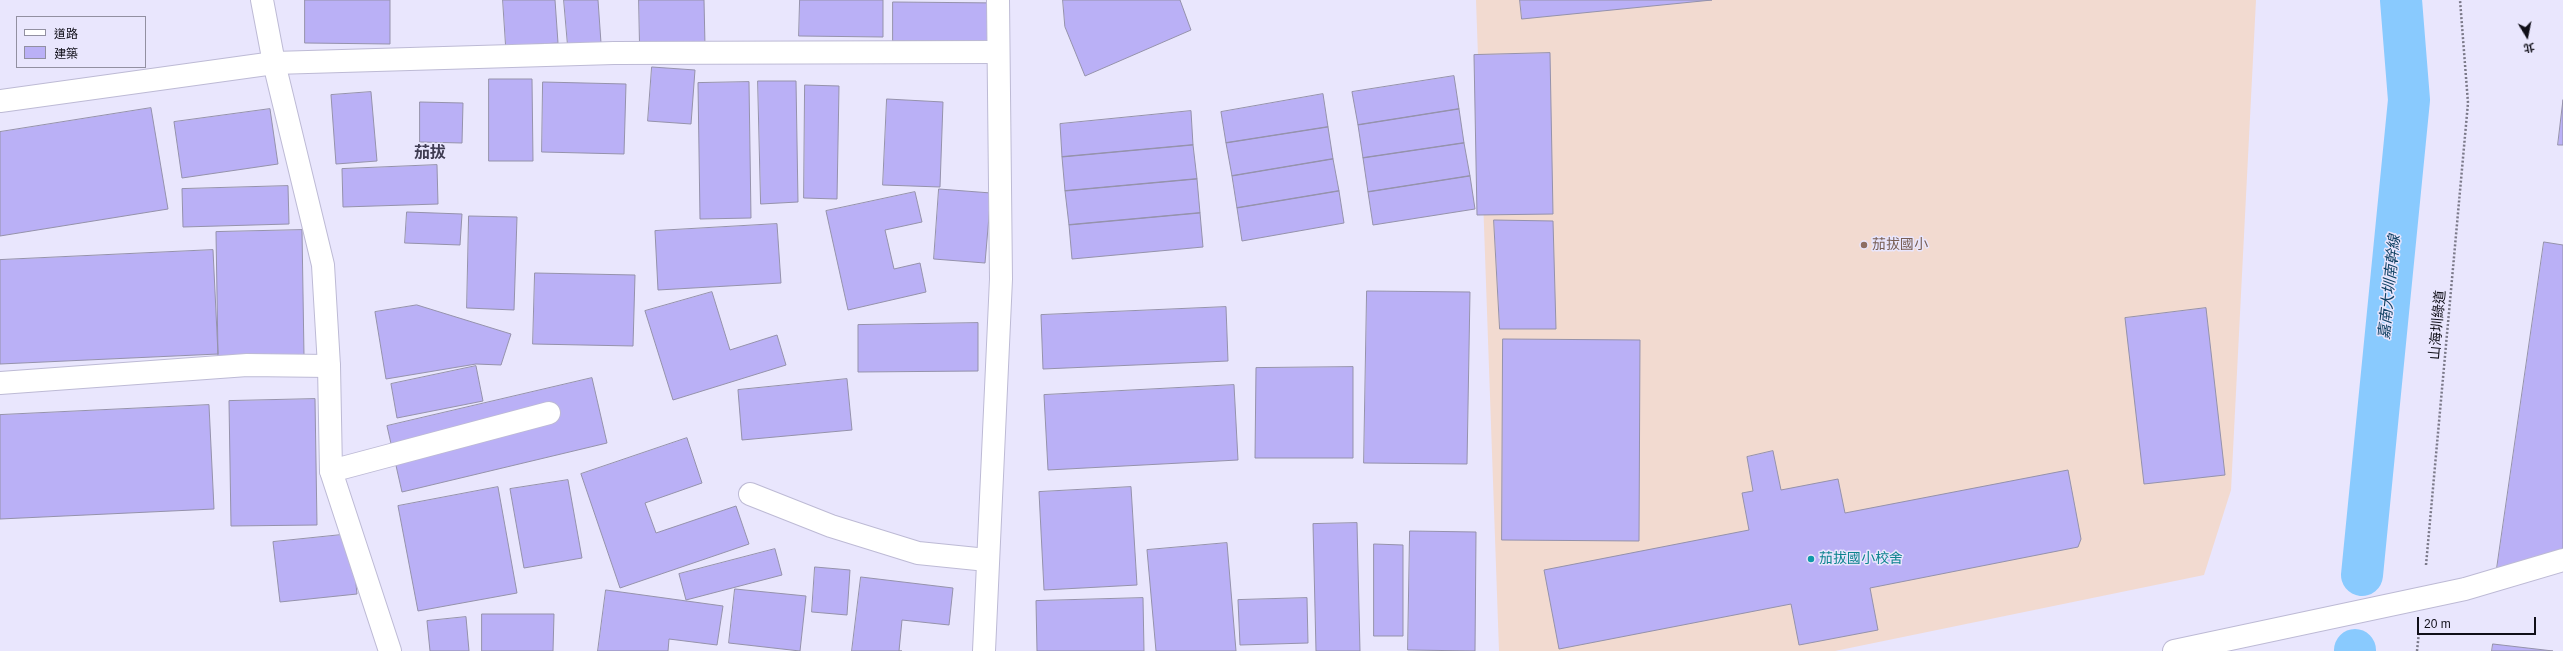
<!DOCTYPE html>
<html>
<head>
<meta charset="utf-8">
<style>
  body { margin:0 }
  #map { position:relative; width:2563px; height:651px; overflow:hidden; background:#e9e6fd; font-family:Helvetica,"Noto Sans TC",sans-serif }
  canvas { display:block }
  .legend { position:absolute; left:16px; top:16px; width:130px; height:52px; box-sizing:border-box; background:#e9e6fd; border:1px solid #9290a1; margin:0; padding:5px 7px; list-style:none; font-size:12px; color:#100f18 }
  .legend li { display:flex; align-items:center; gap:8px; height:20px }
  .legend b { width:20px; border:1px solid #9290a1 }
  .north { position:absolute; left:2507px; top:16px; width:40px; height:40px; -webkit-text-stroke:3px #e9e6fd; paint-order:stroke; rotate:170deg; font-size:11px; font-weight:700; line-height:16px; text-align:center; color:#100f18 }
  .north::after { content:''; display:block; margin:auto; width:14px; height:18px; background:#100f18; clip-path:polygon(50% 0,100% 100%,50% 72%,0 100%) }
  .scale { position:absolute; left:2417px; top:617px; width:119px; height:18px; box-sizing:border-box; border:2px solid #100f18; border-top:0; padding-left:5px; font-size:12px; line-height:14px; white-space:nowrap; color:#100f18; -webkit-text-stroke:3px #e9e6fd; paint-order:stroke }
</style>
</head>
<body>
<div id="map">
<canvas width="2563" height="651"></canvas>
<ul class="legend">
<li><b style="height:5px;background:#fff"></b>道路</li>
<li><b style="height:11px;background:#bab0f6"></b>建築</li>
</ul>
<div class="north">北</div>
<div class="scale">20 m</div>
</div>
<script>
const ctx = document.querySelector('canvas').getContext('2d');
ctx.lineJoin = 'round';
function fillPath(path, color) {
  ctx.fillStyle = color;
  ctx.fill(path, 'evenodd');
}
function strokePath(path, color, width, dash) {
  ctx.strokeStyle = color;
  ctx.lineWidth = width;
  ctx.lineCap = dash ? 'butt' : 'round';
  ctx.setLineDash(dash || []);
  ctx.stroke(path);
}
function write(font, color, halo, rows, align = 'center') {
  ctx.font = font + ' Helvetica,"Noto Sans TC",sans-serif';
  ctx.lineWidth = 3;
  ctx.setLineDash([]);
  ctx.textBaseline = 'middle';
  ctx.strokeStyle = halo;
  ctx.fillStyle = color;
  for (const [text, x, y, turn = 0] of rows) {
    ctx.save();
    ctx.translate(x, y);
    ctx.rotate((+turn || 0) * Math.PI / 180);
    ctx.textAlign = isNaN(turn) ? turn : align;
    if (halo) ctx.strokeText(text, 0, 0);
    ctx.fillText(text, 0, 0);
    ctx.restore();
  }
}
fillPath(new Path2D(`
  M1476,0H2256L2231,490L2204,575L1835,651H1499Z`), '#f2dad0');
strokePath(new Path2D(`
  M2362,575L2409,100L2401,0
  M2355,651V650`), '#89cafe', 42);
const building = new Path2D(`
  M305,0H390V44L305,43Z
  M503,0H555L558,43L506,46Z
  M564,0H598L601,43L568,46Z
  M639,0H704L705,46L640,48Z
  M800,0H883V37L799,36Z
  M1063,0H1180L1191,30L1085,76L1065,27Z
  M1520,0H1712L1522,19Z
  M893,2L1001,3V41H893Z
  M1550,53L1553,214L1477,215L1474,55Z
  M652,67L695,70L691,124L648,121Z
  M1454,76L1459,109L1358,125L1352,92Z
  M489,79H532L533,161H489Z
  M758,81H796L798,202L761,204Z
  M543,82L626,84L624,154L542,152Z
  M749,82L751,218L700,219L698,83Z
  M805,85L839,86L837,199L804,198Z
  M371,92L377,161L336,164L331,95Z
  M1323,94L1328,127L1226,143L1221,112Z
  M887,99L943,102L940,187L883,185Z
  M2563,100V145H2558Z
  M420,102L463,103L462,143L420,142Z
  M151,108L168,209L0,236V132Z
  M270,109L278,164L182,178L174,122Z
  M1459,109L1464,143L1363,158L1358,125Z
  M1191,111L1193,145L1062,157L1060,124Z
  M1328,127L1333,159L1232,176L1226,143Z
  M1464,143L1470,176L1368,192L1363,158Z
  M1193,145L1197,179L1065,191L1062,157Z
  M1333,159L1339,191L1237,208L1232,176Z
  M437,165L438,204L343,207L342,169Z
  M1470,176L1475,209L1373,225L1368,192Z
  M1197,179L1200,213L1069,225L1065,191Z
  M288,186L289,224L183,227L182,189Z
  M939,189L991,193L985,263L934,259Z
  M1339,191L1344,223L1242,241L1237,208Z
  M915,192L922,222L885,230L894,269L920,263L926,292L848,310L826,211Z
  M407,212L462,214L460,245L405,243Z
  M1200,213L1203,247L1072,259L1069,225Z
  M469,216L517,217L514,310L467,308Z
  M1494,220L1553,221L1556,329H1500Z
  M777,224L781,283L658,290L655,231Z
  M302,230L304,356L218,357L216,232Z
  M2544,242L2563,245V551L2497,568Z
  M213,250L218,354L0,364V260Z
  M535,273L635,275L633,346L533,344Z
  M1367,291L1470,292L1467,464L1364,463Z
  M712,292L730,350L777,335L786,365L673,400L645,311Z
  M417,305L511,334L501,365L476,364L386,379L375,312Z
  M1226,307L1228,361L1043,369L1041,315Z
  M2206,308L2225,475L2144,484L2125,318Z
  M978,323V371L858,372V325Z
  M1503,339L1640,340L1639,541L1502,540Z
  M476,366L483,401L397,418L391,384Z
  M1353,367V458H1255L1256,368Z
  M592,378L607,443L402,492L387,426Z
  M847,379L852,430L742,440L738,390Z
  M1234,385L1238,460L1048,470L1044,395Z
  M315,399L317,525L231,526L229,401Z
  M209,405L214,509L0,519V415Z
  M687,438L702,483L645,503L656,533L736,506L749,544L620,588L581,474Z
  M1773,451L1781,490L1838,479L1845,513L2068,470L2081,539L2078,547L1870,588L1878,630L1799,645L1791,604L1559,649L1544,570L1749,530L1742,493L1753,491L1747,457Z
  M568,480L582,558L524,568L510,489Z
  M498,487L517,593L418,611L398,506Z
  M1131,487L1137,585L1044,590L1039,492Z
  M1357,523L1360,651H1316L1313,524Z
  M1410,531L1476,532L1475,651L1408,650Z
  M351,534L357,594L280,602L273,542Z
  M1227,543L1236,651H1156L1147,550Z
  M1374,544L1403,545V636H1374Z
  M775,549L782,575L686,600L679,574Z
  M815,567L850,570L847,615L812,612Z
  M861,577L953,588L949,625L902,620L899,651H902H852Z
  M735,589L806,596L800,651L729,643Z
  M606,590L723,606L717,645L669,639L668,651H598Z
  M1143,598L1144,651H1037L1036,601Z
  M1307,598L1308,643L1240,645L1238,600Z
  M482,614H554L553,651H482Z
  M466,617L469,651H430L427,621Z
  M2493,644L2553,651H2492Z`);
fillPath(building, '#bab0f6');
strokePath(building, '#9592ab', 1);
const service = new Path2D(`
  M0,101L274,63L614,53L998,52
  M0,383L247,365L329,366
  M331,471L549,413
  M750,494L831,526L918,553L987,560`);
const minor = new Path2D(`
  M984,651L1001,279L998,0`);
const tertiary = new Path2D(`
  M262,0L274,63L323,265L329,366L331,471L390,651
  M2174,651L2465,589L2563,560`);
strokePath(service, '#bdbad5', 24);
strokePath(minor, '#bdbad5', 24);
strokePath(tertiary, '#bdbad5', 24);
strokePath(new Path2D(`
  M2426,565L2468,103L2460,0
  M2417,651L2419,632`), '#7b7989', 2.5, [2, 2]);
strokePath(service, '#fff', 22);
strokePath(minor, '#fff', 22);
strokePath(tertiary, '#fff', 22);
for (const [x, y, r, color] of [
  [1864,245,4,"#8d6e63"],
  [1811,559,4,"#0f9aa8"]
]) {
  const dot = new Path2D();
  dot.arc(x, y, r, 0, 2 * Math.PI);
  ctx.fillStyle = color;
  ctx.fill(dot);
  strokePath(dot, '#e9e6fd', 1.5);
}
write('14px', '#785e54', '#e9e6fd', [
  ["茄拔國小",1872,245]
], 'left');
write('14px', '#100f18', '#e9e6fd', [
  ["山海圳綠道",2438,325,-85]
]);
write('14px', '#0d838f', '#e9e6fd', [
  ["茄拔國小校舍",1819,559]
], 'left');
write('italic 15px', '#114264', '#e9e6fd', [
  ["嘉南大圳南幹線",2390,287,-84]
]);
write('bold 16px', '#3e3b51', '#e9e6fd', [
  ["茄拔",430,154]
]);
</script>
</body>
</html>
